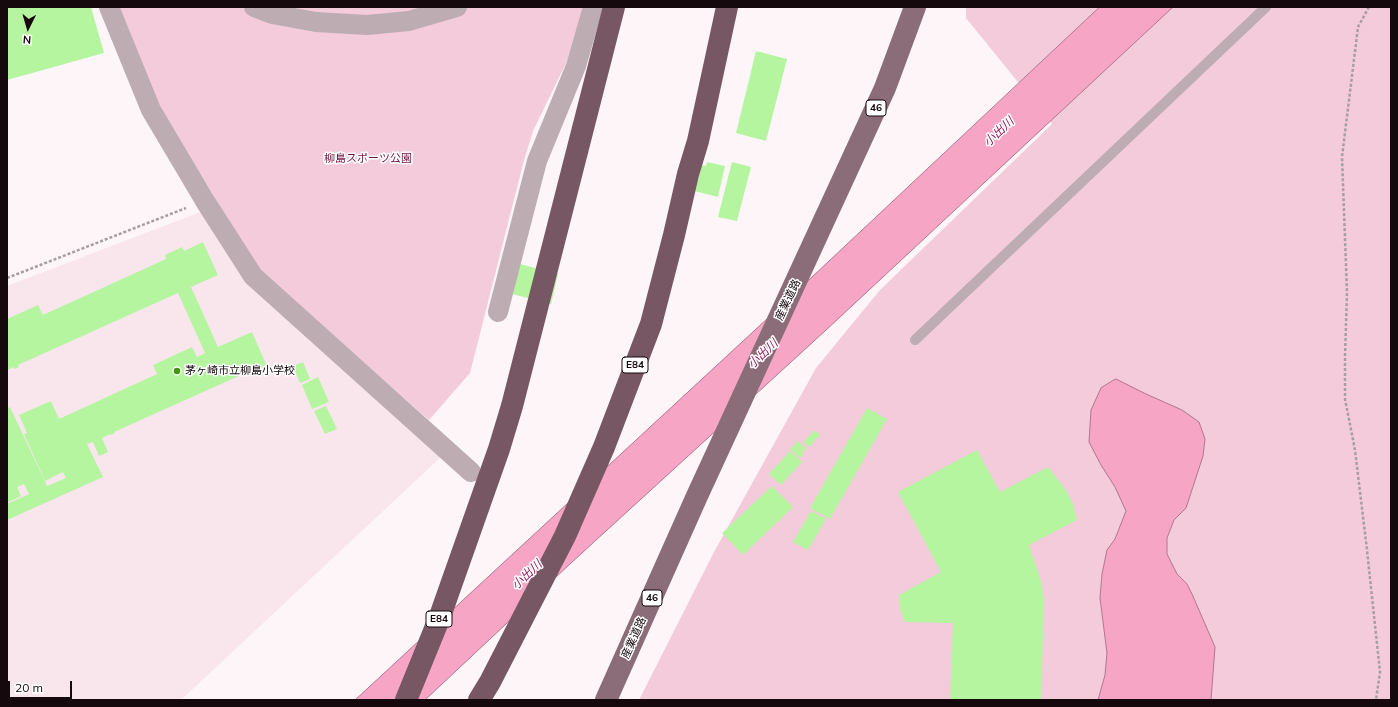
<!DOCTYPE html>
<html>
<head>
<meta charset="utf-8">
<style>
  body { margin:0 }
  #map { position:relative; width:1398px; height:707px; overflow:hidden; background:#fdf5f8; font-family:Mulish,sans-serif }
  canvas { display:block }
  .frame { position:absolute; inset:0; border:8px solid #15090e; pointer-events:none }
  .north { position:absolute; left:8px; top:8px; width:40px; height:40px; -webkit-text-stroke:3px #fff; paint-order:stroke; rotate:185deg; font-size:11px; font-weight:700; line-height:16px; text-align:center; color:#15090e }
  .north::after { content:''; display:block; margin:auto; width:14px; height:18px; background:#15090e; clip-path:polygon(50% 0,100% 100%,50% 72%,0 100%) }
  .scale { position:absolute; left:8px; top:681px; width:64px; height:18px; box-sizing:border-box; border:2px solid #15090e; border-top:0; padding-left:5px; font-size:12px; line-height:14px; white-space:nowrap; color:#15090e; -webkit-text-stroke:3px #fff; paint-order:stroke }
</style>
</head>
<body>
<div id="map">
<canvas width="1398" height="707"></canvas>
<div class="frame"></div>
<div class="north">N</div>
<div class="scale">20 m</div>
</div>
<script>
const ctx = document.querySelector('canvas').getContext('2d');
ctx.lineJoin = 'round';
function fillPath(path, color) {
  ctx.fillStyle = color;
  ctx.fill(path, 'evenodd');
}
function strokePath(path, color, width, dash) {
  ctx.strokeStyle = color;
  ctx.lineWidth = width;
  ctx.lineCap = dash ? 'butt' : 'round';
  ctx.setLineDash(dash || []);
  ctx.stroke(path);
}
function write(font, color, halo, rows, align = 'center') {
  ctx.font = font + ' Mulish,"Noto Sans JP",sans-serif';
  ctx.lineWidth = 3;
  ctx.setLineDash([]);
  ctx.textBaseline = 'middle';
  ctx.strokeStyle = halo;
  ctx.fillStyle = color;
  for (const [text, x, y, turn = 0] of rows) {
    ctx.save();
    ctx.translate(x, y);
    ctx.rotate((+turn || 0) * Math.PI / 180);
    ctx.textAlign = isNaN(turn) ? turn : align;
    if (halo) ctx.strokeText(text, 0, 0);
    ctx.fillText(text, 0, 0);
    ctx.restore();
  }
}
fillPath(new Path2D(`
  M203,211L442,456L181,700H7V286Z`), '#f9e6ed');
fillPath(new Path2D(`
  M117,7H583L567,61L533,131L524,160L470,373L429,420L261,272L158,106Z
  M966,7H1391V700H639L714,552L816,368L880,290L1052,124L966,18Z`), '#f3cbda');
const water = new Path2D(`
  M1100,7H1173L825,331L571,563L425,700H355L795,293Z
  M1116,379L1146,394L1182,410L1199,422L1205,439L1203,456L1186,508L1174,520L1167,538V554L1177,574L1187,584L1192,594L1215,647L1211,700H1098L1105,675L1107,653L1100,598L1102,574L1107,550L1115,539L1126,511L1115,487L1101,465L1089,442L1091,410L1101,388Z`);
fillPath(water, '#f6a5c5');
strokePath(water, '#b2768e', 1);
fillPath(new Path2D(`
  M7,7H91L104,53L7,80Z
  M756,51L787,59L766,141L736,133Z
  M707,162L725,166L718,197L675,186L696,164L706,166Z
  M732,162L751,167L737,221L718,217Z
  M203,242L218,275L191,287L218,347L252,332L266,364L264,365L265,367L259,369V367L114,432L115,433L111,435L110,434L102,438L108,452L99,456L93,442L87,444L103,477L7,520V504L29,494L24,484L17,487L21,496L7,503V409L10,407L47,486L66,478L63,472L45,481L24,434L27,433L19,415L51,401L59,419L157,374L153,365L192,347L197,357L205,353L178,293L18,365L19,367L14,369V367L7,370V319L38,305L43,315L166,259L165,255L182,247L184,251Z
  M516,263L558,274L551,304L508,293Z
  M303,362L310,379L300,383L293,366Z
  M318,377L329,402L312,409L302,385Z
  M326,406L337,429L325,434L314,411Z
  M867,408L887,419L830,519L810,508Z
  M815,430L820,435L809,447L803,442Z
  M798,441L806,449L802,453L804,454L800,458L790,449Z
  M977,450L1000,492L1048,467L1066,490L1073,504L1077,520L1029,545L1041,581L1044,599L1041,700H950L953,623L905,622L900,609L899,595L941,572L898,492Z
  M790,451L802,462L781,485L769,474Z
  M772,486L793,507L743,555L722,533Z
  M811,511L826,519L808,550L793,542Z`), '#b5f5a0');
strokePath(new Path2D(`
  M1369,7L1358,27L1342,157L1347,293L1345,356V399L1355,450L1367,550L1380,672L1376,700
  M7,278L186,208`), '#a79ea1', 2.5, [3, 2]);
strokePath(new Path2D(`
  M915,340L1266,7`), '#bdacb2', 10);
strokePath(new Path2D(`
  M109,7L151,110L205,201L253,276L471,472
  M254,7L272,14L316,22L367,25L409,21L457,7
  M498,312L537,161L576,66L593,7`), '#bdacb2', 20);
strokePath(new Path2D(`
  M606,700L697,496L885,88L915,7`), '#8a6d78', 22);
strokePath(new Path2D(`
  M406,700L439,619L499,449L512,406L614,7
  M479,700L490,682L565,536L604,447L651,324L674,235L688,174L698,141L727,7`), '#785764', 22);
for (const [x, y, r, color] of [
  [177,371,4,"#3f970e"]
]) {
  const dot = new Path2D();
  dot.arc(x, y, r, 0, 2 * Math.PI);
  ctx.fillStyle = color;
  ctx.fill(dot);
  strokePath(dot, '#fff', 1.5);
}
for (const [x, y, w] of [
  [876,108,20],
  [635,365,26],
  [652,598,20],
  [439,619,26]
]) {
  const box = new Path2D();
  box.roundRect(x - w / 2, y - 8, w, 16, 3);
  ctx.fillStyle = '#fff';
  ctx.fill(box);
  strokePath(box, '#15090e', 1);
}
write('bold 10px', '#15090e', null, [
  ["46",876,108],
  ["E84",635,365],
  ["46",652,598],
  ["E84",439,619]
]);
write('11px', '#6f1845', '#fff', [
  ["柳島スポーツ公園",368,159]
]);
write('11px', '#15090e', '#fff', [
  ["産業道路",788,300,-65],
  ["産業道路",634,638,-66]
]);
write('11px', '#15090e', '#fff', [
  ["茅ヶ崎市立柳島小学校",185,371]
], 'left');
write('italic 12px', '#921e5b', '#fff', [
  ["小出川",999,132,-43],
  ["小出川",763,354,-43],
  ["小出川",527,575,-43]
]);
</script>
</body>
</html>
